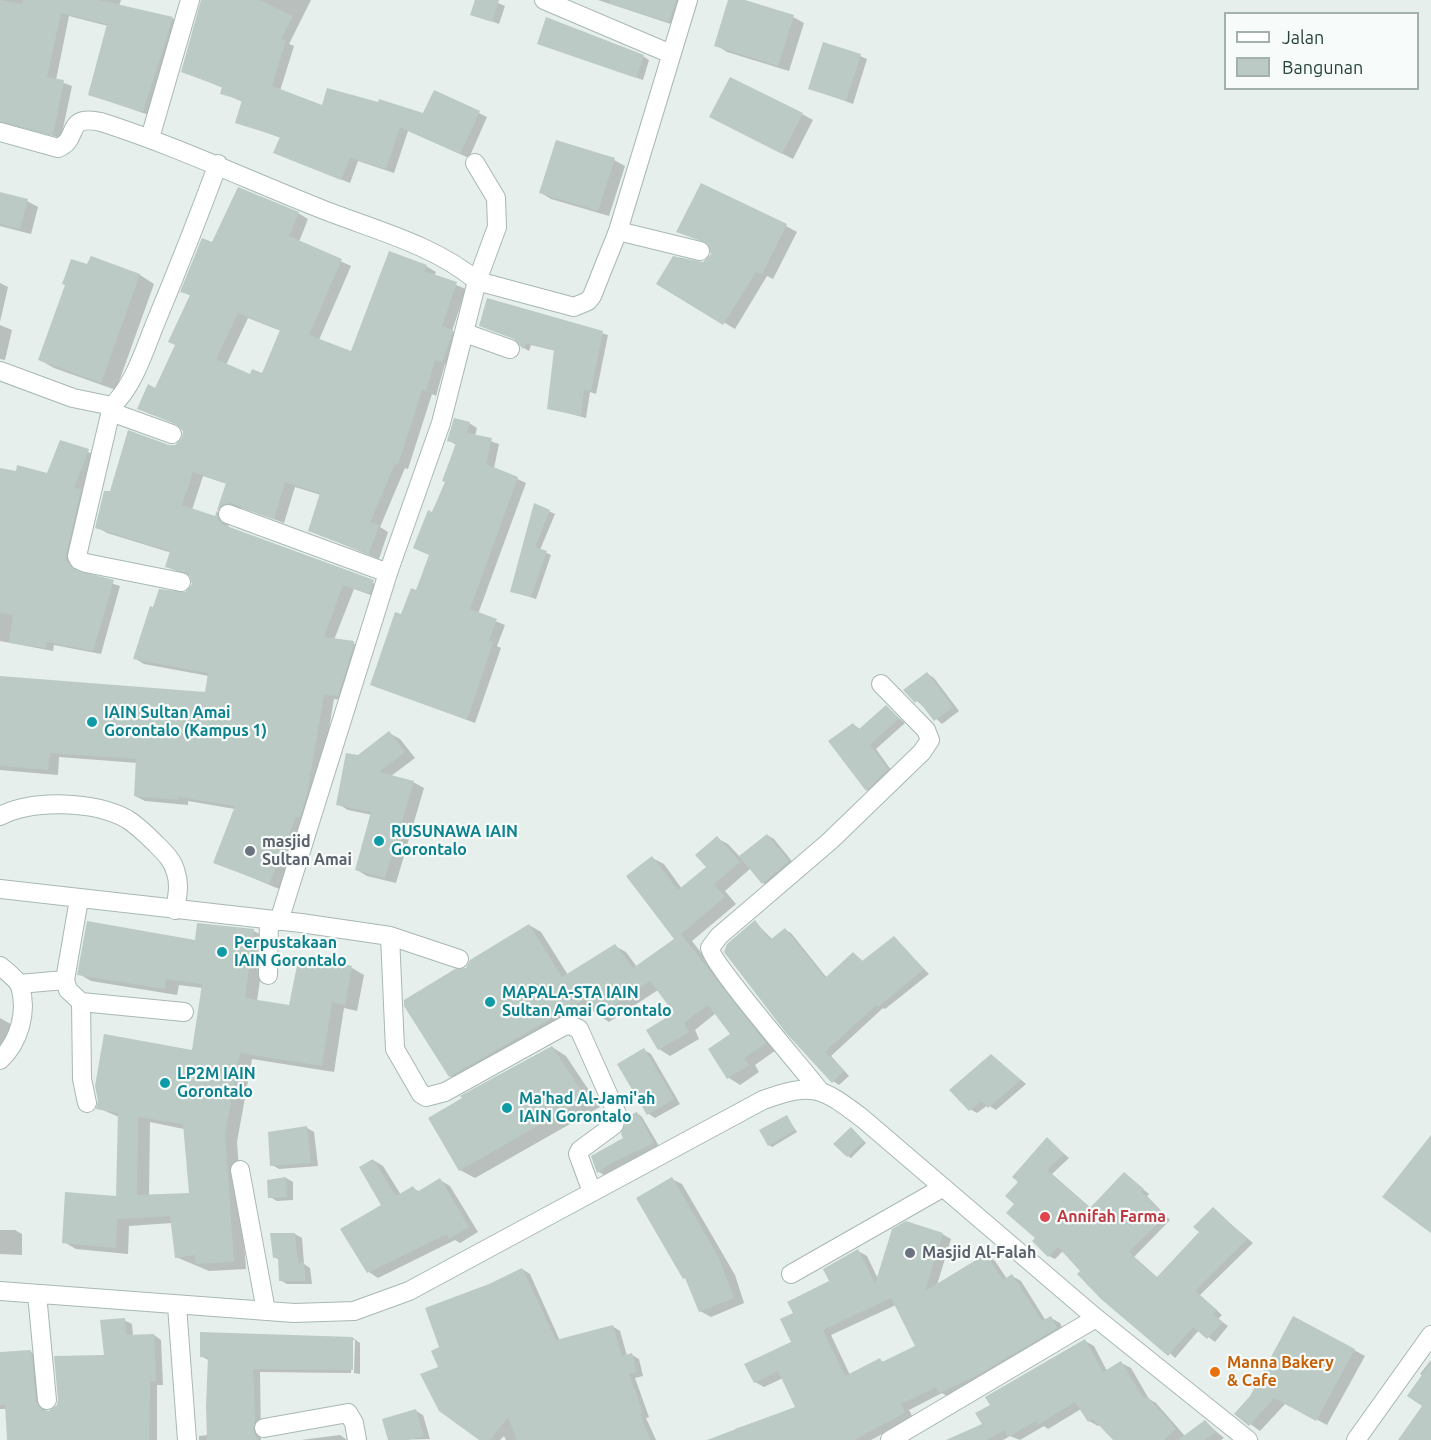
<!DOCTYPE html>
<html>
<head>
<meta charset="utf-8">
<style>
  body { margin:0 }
  #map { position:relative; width:1431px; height:1440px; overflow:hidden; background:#e6efeb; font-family:Ubuntu,sans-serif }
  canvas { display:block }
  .legend { position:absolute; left:1224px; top:12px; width:195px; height:78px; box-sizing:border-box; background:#f7fbf9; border:2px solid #a3b1ad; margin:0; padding:8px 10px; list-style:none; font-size:18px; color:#24423a }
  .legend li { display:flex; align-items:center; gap:12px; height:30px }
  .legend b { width:30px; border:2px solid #a3b1ad }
</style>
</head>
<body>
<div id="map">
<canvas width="1431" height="1440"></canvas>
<ul class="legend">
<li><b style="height:8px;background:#fff"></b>Jalan</li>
<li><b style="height:16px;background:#bbcac4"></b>Bangunan</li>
</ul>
</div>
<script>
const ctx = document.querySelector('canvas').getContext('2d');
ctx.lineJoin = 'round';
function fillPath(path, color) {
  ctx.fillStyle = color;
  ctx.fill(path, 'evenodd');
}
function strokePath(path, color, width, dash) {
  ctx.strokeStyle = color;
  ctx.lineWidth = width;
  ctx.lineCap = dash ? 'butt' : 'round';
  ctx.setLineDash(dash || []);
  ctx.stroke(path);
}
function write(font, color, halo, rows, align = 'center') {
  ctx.font = font + ' Ubuntu,sans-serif';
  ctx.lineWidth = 4.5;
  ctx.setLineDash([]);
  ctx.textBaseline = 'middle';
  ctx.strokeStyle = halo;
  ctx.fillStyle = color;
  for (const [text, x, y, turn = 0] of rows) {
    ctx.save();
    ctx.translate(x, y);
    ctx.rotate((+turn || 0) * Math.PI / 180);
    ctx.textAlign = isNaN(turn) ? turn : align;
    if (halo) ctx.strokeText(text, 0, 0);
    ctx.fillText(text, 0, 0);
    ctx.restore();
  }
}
fillPath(new Path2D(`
  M1,0H121L119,6L172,18L180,23L152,116L90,95L108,26L69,16L56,80L72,86L61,138L0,122Z
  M206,0H311L289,44L294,46L280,91L323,107L424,115L479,113L487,117L469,158L408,131L394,173L358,161L350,183L275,153L281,138L237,122L243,102L222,93L223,88L183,71Z
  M477,0H491L505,6L499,24L472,14Z
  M598,0H689L680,27Z
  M730,0H740L793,17L804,23L789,71L727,52L716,45Z
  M539,43L643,56L649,60L643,80Z
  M860,56L867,59L853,104L810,88Z
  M802,114L813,120L793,159L722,123Z
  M614,160L625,166L609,216L551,199L541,193Z
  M0,194L27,201L38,207L31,234L0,226Z
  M298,213L308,219L299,242L351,266L319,340L352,353L426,266L436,272L434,276L466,289L452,331L462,337L452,367L445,364L436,396L432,394L408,469L405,468L380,527L388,532L379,559L310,531L321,495L295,487L284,523L242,508L231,510L227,518L229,528L383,587L379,598L354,589L334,640L353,643L363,648L348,701L334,699L317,800L279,889L215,862L235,809L188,801V805L145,801L135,796L138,763L59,757L58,775L0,770V678L206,694L209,676L144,664L134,658L154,609L185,594L194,585L190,576L167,567L172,553L107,533L97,527L111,493L168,446H175L184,439V431L180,426L139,409L156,390L176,345L191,296L182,291L213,244ZM248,318L281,331L263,375H251L226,365ZM203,476L227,484L216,517L192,510Z
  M786,226L797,232L773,279L767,276L735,329L658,283L703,264L712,255L709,244L678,232Z
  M92,258L140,275L154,284L116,390L54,368L40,360Z
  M0,283L8,287L0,322Z
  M488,299L608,335L596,394L590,392L586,418L548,408L556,351L531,345L529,351L524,348Z
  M0,325L12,330L5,360L0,359Z
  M469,423L477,428L475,436L499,444L494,468L526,483L478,614L505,625L497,646L501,648L475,723L372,684L402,616L417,592L430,555L414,548L447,482L457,445L449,441Z
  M61,442L96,455L82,491L88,494L72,564L79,573L120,586L101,654L54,645L53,651L0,641V472L48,475Z
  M535,505L555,514L540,550L551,555L536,599L511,591Z
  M928,674L934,678L959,711L942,724L905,690Z
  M886,707L905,723L876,749L894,774L873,794L867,790L853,724L861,730Z
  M389,733L400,739L415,758L391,776L413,782L424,788L396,883L367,876L357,870L372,815L348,810L338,804L358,757Z
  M767,835L774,839L795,865L770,887L763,883L751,868L725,891L736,904L692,941L776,1050L755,1065L759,1072L740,1085L729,1078L710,1049L733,1035L716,1013L695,1030L699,1039L670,1056L659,1049L676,1013L658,990L609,1022L598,1015L592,1007L461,1083L450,1076L467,969L529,925L541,932L568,975L615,946L626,952L637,967L676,939L652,858L664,864L682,889L708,867L717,838L728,844L740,857Z
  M755,922L773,940L785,930L791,933L827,978L853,953L864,962L894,938L929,974L885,1009L883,1008L831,1056L849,1076L839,1085L833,1081Z
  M199,924L254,931L266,938L257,1001L290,1006L300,958L352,968L364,975L357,1011L344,1008L334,1072L252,1059L237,1142L246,1269L209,1271L176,1257L172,1223L129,1226L128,1254L76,1249L64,1242L117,1197L119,1117L98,1108L193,1051L203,988L179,985L177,995L91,981L79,974L196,942ZM150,1122L184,1129L191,1195L149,1196Z
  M0,1018L14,1026L0,1050Z
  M552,1047L566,1056L600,1107L475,1178L460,1170L464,1099Z
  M644,1050L651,1054L680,1104L655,1118L649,1114L619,1064Z
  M991,1055L1026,1084L996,1110L988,1105L977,1113L970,1109Z
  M637,1113L642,1117L659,1146L604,1175L599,1172L593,1157L625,1138Z
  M787,1117L797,1132L772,1147L769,1145Z
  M307,1128L314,1132L318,1166L279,1169L272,1165Z
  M854,1131L866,1143L851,1158L848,1156Z
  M1047,1139L1069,1158L1052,1174L1092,1209L1124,1174L1149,1194L1147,1196L1170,1220L1134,1257L1158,1278L1201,1232L1213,1209L1253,1243L1200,1295L1222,1315L1218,1319L1228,1326L1215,1342L1199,1330L1175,1358L1063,1251L1055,1259L1049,1256L1016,1204L1021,1182Z
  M373,1160L383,1166L401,1195L413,1188L420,1192L440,1180L450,1186L478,1232L460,1243L455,1240L378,1278L369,1272L383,1205Z
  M286,1178L293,1182V1200L277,1201L270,1197Z
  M672,1179L682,1184L735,1275L744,1303L711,1317L700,1311L688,1280L684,1278Z
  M0,1230H15L22,1234V1255L0,1254Z
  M295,1234L302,1238L304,1264L310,1268L312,1284H287L280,1280V1260L274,1257Z
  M942,1234L951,1239L937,1285L986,1255L995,1261L1007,1279L1012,1276L1021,1281L1046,1321L1051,1318L1060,1323L1065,1333L950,1398L942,1393L909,1410L913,1418L871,1440H740L735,1429L797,1407L783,1378L764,1387L755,1382L793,1342L795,1314L831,1282L858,1251L867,1256L878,1279ZM896,1305L917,1347L885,1363L880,1360L850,1375L831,1335Z
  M522,1269L530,1274L560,1341L612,1326L620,1331L627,1356L632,1355L639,1359L643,1376L635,1378L649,1417L646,1418L656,1440H506L504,1436L500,1440H481L440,1367L441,1348L489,1285Z
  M124,1320L132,1324L133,1336L154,1335L161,1340L163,1385H157V1440H8L7,1409H0V1363L31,1352L38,1356L43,1407L47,1412L58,1406L105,1357Z
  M353,1338L360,1343V1374L354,1373L355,1340H352L351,1373L260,1372L261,1440H199V1436L209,1435L210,1361L201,1356Z
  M1085,1341L1094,1346L1107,1371L1121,1363L1131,1368L1149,1399L1156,1403L1185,1436L1205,1422L1224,1438L1221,1440H1115L1101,1424L1098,1426L1089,1421L1081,1409L1048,1429L1044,1426L1020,1440L1010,1436L1003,1440H949L984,1424Z
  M1354,1350L1365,1356L1327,1425L1286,1403L1260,1431L1236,1414Z
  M1431,1360V1440H1400L1424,1405L1423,1376L1420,1374Z
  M416,1411L423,1415L430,1439L390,1440Z
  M340,1435L347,1440H301Z`), '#0003');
fillPath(new Path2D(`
  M0,0L22,4L23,0H99L173,17L143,112L88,95L107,24L61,13L47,77L64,80L53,135L0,121Z
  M201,0H259L293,16L281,39L286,40L272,86L322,105L327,88L378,102L379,99L423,113L434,90L480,111L460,154L400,127L386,169L350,158L341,180L273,153L280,137L235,123L242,100L220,94L222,87L181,72Z
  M475,0H499L492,22L470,15Z
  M610,0H676L669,22L610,4Z
  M728,0H745L794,15L778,66L714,46Z
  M546,17L644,55L636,78L537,44Z
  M823,42L861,54L846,101L808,89Z
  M730,77L803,113L782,154L709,117Z
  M556,140L615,158L598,211L539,193Z
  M701,183L787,224L762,274L756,272L723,325L656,284L673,256L703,262L711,254L707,243L676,232Z
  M238,187L299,212L289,236L342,259L309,335L351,351L389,251L427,265L424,271L457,282L442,326L453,330L451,338L442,362L435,360L426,391L422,390L398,465L395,464L370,522L379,525L369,554L308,531L320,493L285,482L274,519L231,503L221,505L217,511L219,521L224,525L374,580L369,594L343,585L324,637L354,641L353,648L338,696L324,695L307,794L300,817H296L269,884L213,863L235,806L179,797L178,800L134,796L136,759L50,753L48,770L0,766V676L205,692L208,673L133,659L150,606L153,607L159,589L185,592L192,584L189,574L165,567L170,551L95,528L104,491H110L128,430L169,445H175L182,438L183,431L176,424L137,409L148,384L155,388L175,345L168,342L190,295L180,292L202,238L212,242ZM238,313L280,330L262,373L252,369L250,374L216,359ZM193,472L226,483L215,516L182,505Z
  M0,192L28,199L20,229L0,224Z
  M91,256L140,274L101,383L38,360L65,285L62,284L71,259L87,264Z
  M487,298L603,331L591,391L584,390L581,416L547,409L554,350L526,343L523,349L514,339L479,326Z
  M454,418L470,422L467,433L492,438L486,464L518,477L470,609L497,619L489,641L493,642L467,720L370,685L395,612L401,614L411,588L416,590L429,555L413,548L428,510L432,512L445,482L442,481L456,443L447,441Z
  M60,440L89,449L74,488L81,489L65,559L75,570L114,580L93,651L47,642L46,648L9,643L13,615L0,613V468L16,471L17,465L47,473Z
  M534,503L550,510L535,547L547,551L531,597L510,592Z
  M927,672L953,707L934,721L918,700L915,703L903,690Z
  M886,705L899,718L870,745L888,769L866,791L828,741L853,723L858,730Z
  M389,731L405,752L379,772L414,781L385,878L355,870L371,812L336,805L346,753L358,755Z
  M767,834L789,861L762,884L739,856Z
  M717,836L740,862L714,884L725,897L681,934L766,1043L744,1058L749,1065L727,1079L708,1049L730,1034L708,1005L684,1023L689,1032L658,1050L646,1030L674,1013L650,981L597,1016L585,999L449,1077L404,1006V1000L455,969L466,968L470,960L529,924L562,977L615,944L633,968L674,939L626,876L652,856L678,890L706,867L695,855Z
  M755,920L770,940L785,928L825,978L853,952L862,961L894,936L924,969L878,1007L876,1005L825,1052L844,1071L832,1083L786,1033L724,952L727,944Z
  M87,921L195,940L197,923L254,929L245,998L289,1005L299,956L352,966L345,1005L332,1002L322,1066L240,1053L225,1134L234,1262L196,1264L195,1255L175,1258L170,1216L117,1219L116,1248L62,1243L65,1192L116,1196L118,1113L96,1109L98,1101L95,1086L104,1034L192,1050L202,984L166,979L165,989L77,975ZM138,1117L183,1124L189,1193L137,1195Z
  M552,1046L586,1098L459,1171L428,1118L462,1098L460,1096Z
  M644,1048L674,1099L647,1115L617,1064Z
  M991,1054L1021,1080L988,1108L982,1101L969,1111L949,1090Z
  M637,1112L654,1143L615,1161L597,1173L591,1156L623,1138L621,1134L628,1116Z
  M787,1115L795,1130L768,1146L759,1130Z
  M307,1126L311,1163L270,1166L268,1132Z
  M851,1127L864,1141L847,1157L833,1144Z
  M1431,1135V1233L1382,1197Z
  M1047,1137L1064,1154L1047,1170L1090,1208L1124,1172L1144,1189L1141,1191L1165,1216L1129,1252L1157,1277L1199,1232L1193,1227L1213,1207L1247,1239L1195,1291L1217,1310L1213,1314L1223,1322L1207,1339L1193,1327L1168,1356L1101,1299L1077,1274L1080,1271L1058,1247L1048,1257L1032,1241L1035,1238L1006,1213L1014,1204L1005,1196L1018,1182L1012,1177Z
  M373,1159L396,1196L413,1186L417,1192L440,1178L469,1227L449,1239L447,1234L367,1273L340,1229L381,1205L359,1167Z
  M286,1177L287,1197L268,1198L267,1180Z
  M672,1177L718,1256L734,1298L699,1312L685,1278L683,1279L636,1198Z
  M906,1221L943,1233L925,1291L986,1254L1003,1280L1012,1274L1042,1321L1051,1316L1057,1328L974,1377L939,1393L936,1387L901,1404L905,1413L854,1440H707L795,1407L778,1371L754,1383L744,1364L791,1342L780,1319L793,1313L787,1302L829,1281L823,1269L858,1249L875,1284L892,1229ZM891,1298L915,1346L882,1362L880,1358L845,1376L823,1330Z
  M270,1233H295L298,1263L304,1262L306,1281H279L278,1257L273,1258Z
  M522,1268L556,1340L613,1325L622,1356L632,1353L637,1372L629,1374L643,1413L640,1414L651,1440H517L508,1417L490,1440H479L439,1411L420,1374L438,1367L431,1351L439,1347L425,1308L489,1284Z
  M1293,1316L1355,1349L1316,1421L1274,1398L1249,1426L1234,1414L1250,1396Z
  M125,1318L126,1335L154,1334L156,1381H150L149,1440H7L5,1405H0V1352L31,1350L36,1402L42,1410L49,1411L57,1405L58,1400L54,1356L104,1355L100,1320Z
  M200,1332L353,1337V1370L253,1369L255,1421L253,1429L257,1440H207L206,1406L208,1357H200Z
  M1085,1339L1103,1372L1121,1361L1144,1399L1147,1396L1176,1429L1164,1440H1113L1093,1419L1088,1422L1075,1402L1038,1425L1036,1421L1008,1437L1004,1430L986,1440H946L982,1424L975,1413L990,1405L985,1397Z
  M1431,1362V1440H1398L1422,1406L1407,1396Z
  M416,1409L424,1436L408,1440H388L382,1419Z
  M1205,1420L1216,1432L1205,1440H1178Z`), '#bbcac4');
const minor = new Path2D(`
  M544,0L671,54
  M0,132L58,148C81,139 63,114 101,122C176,146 246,179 319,208C371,229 433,244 477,281L574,307L588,301L592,296L618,231L688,0
  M150,138L190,0
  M618,231L700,251
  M465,333L510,349
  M0,371L73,398L112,406C134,385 144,351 155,324C177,271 198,218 218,164
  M112,406L77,556L79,560L86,563L181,582
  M111,412L172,434
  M228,514L388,573
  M0,816C33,799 94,801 127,819C138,826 146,834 155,843C164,852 173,860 176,873C180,885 177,898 175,910
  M0,889L301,923L390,936L459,959
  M79,899L65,980L68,990L81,1002L184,1012
  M279,921L388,573L441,423L477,281L497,227L496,198L475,163
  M390,936L395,1049L421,1094L426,1097L445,1092L564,1026L570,1025L579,1029L617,1114L614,1125L580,1150L578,1154L592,1192
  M0,966C6,971 17,979 20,986C28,1012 19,1042 0,1060
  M268,975L269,920
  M19,984L65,980
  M81,1002L82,1079L87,1103
  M819,1090C803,1069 711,963 710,948L719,936L830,841L922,752L930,740L926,730L881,684
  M240,1170L266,1311
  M791,1274L942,1188
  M0,1291L294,1313L354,1311L409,1291L763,1100C813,1082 821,1087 862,1118L1096,1318L1248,1440
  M37,1294L47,1400
  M177,1306L187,1440
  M264,1428L348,1413L354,1423L357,1440
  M890,1440L1096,1318
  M1356,1440L1431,1335`);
strokePath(minor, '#a8b8b2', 20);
strokePath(minor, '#fff', 18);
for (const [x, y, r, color] of [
  [92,722,6,"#0f9aa8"],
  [379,841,6,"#0f9aa8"],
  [250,851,6,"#6b7280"],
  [222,952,6,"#0f9aa8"],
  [490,1002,6,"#0f9aa8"],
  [165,1083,6,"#0f9aa8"],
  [507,1108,6,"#0f9aa8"],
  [1045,1217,6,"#e0444e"],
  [910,1253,6,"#6b7280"],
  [1215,1372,6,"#e8710a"]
]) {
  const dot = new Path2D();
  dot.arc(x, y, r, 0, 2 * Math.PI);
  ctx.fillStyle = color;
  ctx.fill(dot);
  strokePath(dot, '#f7fbf9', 2);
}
write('bold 16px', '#0d838f', '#f7fbf9', [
  ["IAIN Sultan Amai",104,713],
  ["Gorontalo (Kampus 1)",104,731],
  ["RUSUNAWA IAIN",391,832],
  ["Gorontalo",391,850],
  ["Perpustakaan",234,943],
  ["IAIN Gorontalo",234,961],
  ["MAPALA-STA IAIN",502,993],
  ["Sultan Amai Gorontalo",502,1011],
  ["LP2M IAIN",177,1074],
  ["Gorontalo",177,1092],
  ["Ma'had Al-Jami'ah",519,1099],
  ["IAIN Gorontalo",519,1117]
], 'left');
write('bold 16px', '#5b616d', '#f7fbf9', [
  ["masjid",262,842],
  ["Sultan Amai",262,860],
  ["Masjid Al-Falah",922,1253]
], 'left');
write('bold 16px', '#be3a42', '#f7fbf9', [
  ["Annifah Farma",1057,1217]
], 'left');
write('bold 16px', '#c56008', '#f7fbf9', [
  ["Manna Bakery",1227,1363],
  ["& Cafe",1227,1381]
], 'left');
</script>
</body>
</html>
